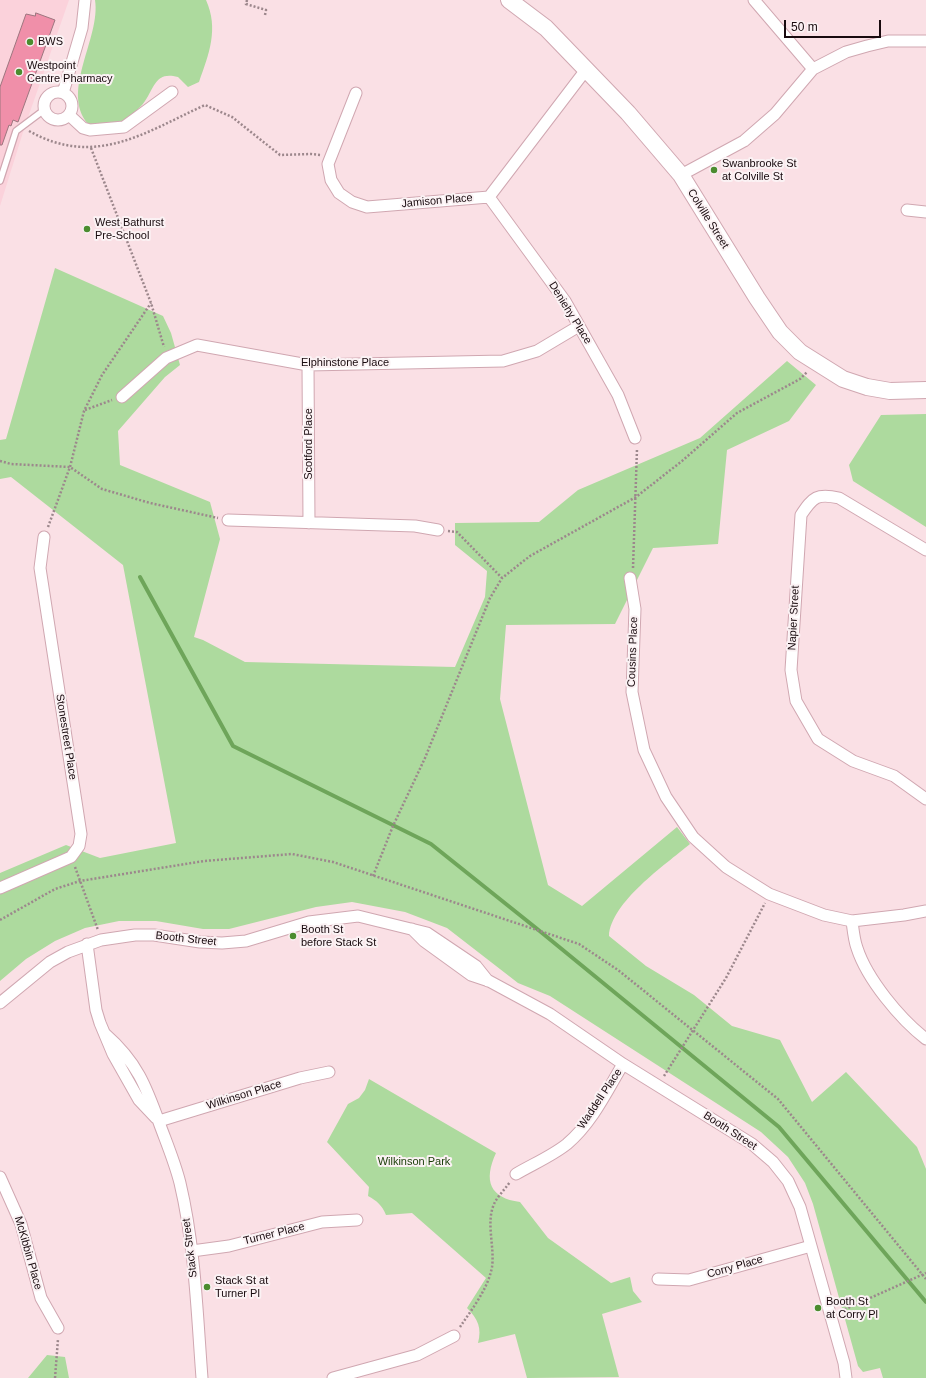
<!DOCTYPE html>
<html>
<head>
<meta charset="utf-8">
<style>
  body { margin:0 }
  #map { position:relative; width:926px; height:1378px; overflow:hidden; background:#fae0e5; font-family:Arial,sans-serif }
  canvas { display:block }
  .scale { position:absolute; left:784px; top:20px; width:97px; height:18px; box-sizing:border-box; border:2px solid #180a0e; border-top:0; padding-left:5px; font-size:12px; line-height:14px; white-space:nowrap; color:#180a0e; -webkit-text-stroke:3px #fbf2f4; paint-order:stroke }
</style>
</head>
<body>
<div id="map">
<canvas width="926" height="1378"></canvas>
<div class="scale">50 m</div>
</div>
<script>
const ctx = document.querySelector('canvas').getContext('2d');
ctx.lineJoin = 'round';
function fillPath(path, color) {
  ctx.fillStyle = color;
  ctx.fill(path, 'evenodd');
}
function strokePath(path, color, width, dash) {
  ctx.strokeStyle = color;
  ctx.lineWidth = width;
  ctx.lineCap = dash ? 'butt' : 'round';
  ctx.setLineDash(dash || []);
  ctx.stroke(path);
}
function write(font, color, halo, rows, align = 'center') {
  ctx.font = font + ' Arial,sans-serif';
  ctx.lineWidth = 4;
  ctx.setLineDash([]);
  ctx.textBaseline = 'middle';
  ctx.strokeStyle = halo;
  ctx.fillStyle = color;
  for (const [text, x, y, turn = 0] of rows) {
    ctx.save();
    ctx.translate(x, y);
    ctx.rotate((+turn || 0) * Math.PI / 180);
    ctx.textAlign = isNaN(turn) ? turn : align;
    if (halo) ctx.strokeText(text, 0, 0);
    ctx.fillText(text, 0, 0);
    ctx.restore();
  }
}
fillPath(new Path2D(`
  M0,0H69L24,129L0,206Z`), '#fbd2db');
fillPath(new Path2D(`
  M95,0H206C219,29 209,54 199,82L188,87L178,77C156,71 155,86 145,101C139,110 126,120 116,124C109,127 96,124 88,124C60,91 101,38 95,0Z
  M55,268L163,316L171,333L180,365L165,377L118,431L120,465L210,502L220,539L194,637L203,640L245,662L455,667L485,597L487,571L455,545V523L539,522L578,490L700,438L787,361L816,385L789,421L727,450L718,544L653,548L615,624L506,625L500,699L548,885L582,906L677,827L690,844C665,865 611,902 609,936L646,966L694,995L732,1026L780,1040L812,1102L846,1072L917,1147L926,1169V1378H883L880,1368L863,1372L858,1366L813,1204L805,1183L788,1157L761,1132L550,996L518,983L447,928L405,912L352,902L316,907L229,929H203L156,921H119L85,928L55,941L26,959L0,981V873L66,845L100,858L176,843L123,565L11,477L0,479V440L6,439Z
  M926,414V527L853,481L849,465L881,415Z
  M369,1079L496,1153C483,1181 490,1198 520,1202L548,1238L611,1283L630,1277L633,1291L642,1302L602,1314L619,1377L527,1378L515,1334L478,1343C482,1328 478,1319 467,1308L486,1278L412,1213L386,1215C382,1205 377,1201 368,1196L369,1187L327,1142L348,1104L359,1098L365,1090Z
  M47,1355L65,1357L69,1378H28Z`), '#adda9e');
strokePath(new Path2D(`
  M140,577L233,746L431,844L536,928L779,1127L926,1302`), '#6ea55a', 4);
const building = new Path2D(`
  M36,13L55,20L18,122L13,120L11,126L9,125L2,145H0V87L26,14L35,16Z`);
fillPath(building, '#f08fa9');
strokePath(building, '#9d767f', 1);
const lane = new Path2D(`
  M0,181L16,131L44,110`);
const street = new Path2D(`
  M754,0L813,69
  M44 106a14 14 0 1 1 28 0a14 14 0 1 1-28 0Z
  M63,93L82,28L85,0
  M356,93L328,164L331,180L339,193L352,202L367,207L489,197L585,71
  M69,115L83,128L90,130L124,127L172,92
  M681,175L744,141L775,114L813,69L846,52L867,46L888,41H926
  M489,197L565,301L618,395L635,438
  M907,210L926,212
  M308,365L309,523
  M122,397L166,358L197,345L308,365L503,361L537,351L579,326
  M228,520L415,526L438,530
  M926,550L839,498C817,493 813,497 801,515L791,670L796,701L818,739L853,761L894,776L926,799
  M630,578L635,609L632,692L644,750L666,797L693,837L726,867L769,894L824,915L852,921L904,915L926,911
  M0,888L71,857L79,846L81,834L40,568L44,537
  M852,921C853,929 854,940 857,948C867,979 900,1019 926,1039
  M412,929L424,941L471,975L489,981L550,1014L623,1064L752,1144L773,1162L788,1181L800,1207L844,1363L846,1378
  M87,944L96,1010L100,1023L113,1054L139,1100L156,1118
  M0,1003L50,962L68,952L101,940L135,935H154L200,942L222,943L246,941L309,922L358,916L427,933L476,966L488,981
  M105,1034C137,1062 146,1086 160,1125C167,1144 175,1163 180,1183C195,1246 197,1313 202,1378
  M159,1121L300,1078L329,1072
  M516,1174C533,1164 552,1156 567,1144C592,1123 607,1091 623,1064
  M0,1177L21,1224L41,1298L58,1328
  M192,1251L229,1246L322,1222L357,1220
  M658,1279L689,1280L811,1246
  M333,1378L417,1355L454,1336`);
const secondary = new Path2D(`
  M509,0L546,28L628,113L681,175L757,298L780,332L800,352L843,379L867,387L890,391L926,390`);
strokePath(lane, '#d0a7b1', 8);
strokePath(street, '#d0a7b1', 13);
strokePath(secondary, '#d0a7b1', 18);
strokePath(new Path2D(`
  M247,0L246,4L266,10L265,15
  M29,131C95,168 144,133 205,105L232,117L280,155L311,154L320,155
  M91,148L151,303L164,347
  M85,410L112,400
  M0,461L11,464L70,467L102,489L150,503L218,518
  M48,527L70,467L84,411L102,375L151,303
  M448,531L457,532L502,578
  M633,568L637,449
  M75,867L98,930
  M373,876L393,826L425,758L490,598L502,578L530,556L636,497L682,461L737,413L800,379L807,372
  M0,920L55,889L80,881L204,861L292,854L333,862L579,944L618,970L778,1099L926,1279
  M664,1076L726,978L765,903
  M841,1311L926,1273
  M460,1327C472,1309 488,1289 492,1267C495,1246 485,1221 495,1202C499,1195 505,1189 510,1182
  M55,1378L58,1339`), '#9c878c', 2.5, [2, 2]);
strokePath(lane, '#fff', 5.5);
strokePath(street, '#fff', 11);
strokePath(secondary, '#fff', 16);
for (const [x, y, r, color] of [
  [30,42,4,"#4b8c2f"],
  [19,72,4,"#4b8c2f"],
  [714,170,4,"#4b8c2f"],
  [87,229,4,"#4b8c2f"],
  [293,936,4,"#4b8c2f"],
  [207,1287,4,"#4b8c2f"],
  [818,1308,4,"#4b8c2f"]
]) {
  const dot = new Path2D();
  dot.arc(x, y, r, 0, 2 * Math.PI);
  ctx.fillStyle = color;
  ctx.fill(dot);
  strokePath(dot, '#fbf2f4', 1.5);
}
write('11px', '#180a0e', '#fbf2f4', [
  ["BWS",38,42],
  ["Westpoint",27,66],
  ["Centre Pharmacy",27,79],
  ["Swanbrooke St",722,164],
  ["at Colville St",722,177],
  ["West Bathurst",95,223],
  ["Pre-School",95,236],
  ["Booth St",301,930],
  ["before Stack St",301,943],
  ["Stack St at",215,1281],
  ["Turner Pl",215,1294],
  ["Booth St",826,1302],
  ["at Corry Pl",826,1315]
], 'left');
write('11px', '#180a0e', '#fbf2f4', [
  ["Jamison Place",437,201,-5],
  ["Colville Street",708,219,58],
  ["Deniehy Place",570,313,58],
  ["Elphinstone Place",345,363],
  ["Scotford Place",309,444,-90],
  ["Napier Street",794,618,-87],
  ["Cousins Place",633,652,-88],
  ["Stonestreet Place",66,737,81],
  ["Booth Street",186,939,6],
  ["Wilkinson Place",244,1095,-17],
  ["Waddell Place",600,1099,-56],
  ["Booth Street",730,1131,33],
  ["Turner Place",274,1234,-14],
  ["Stack Street",190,1248,-97],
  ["McKibbin Place",28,1253,74],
  ["Corry Place",735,1267,-16]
]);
write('11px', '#173b05', '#fbf2f4', [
  ["Wilkinson Park",414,1162]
]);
</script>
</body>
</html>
